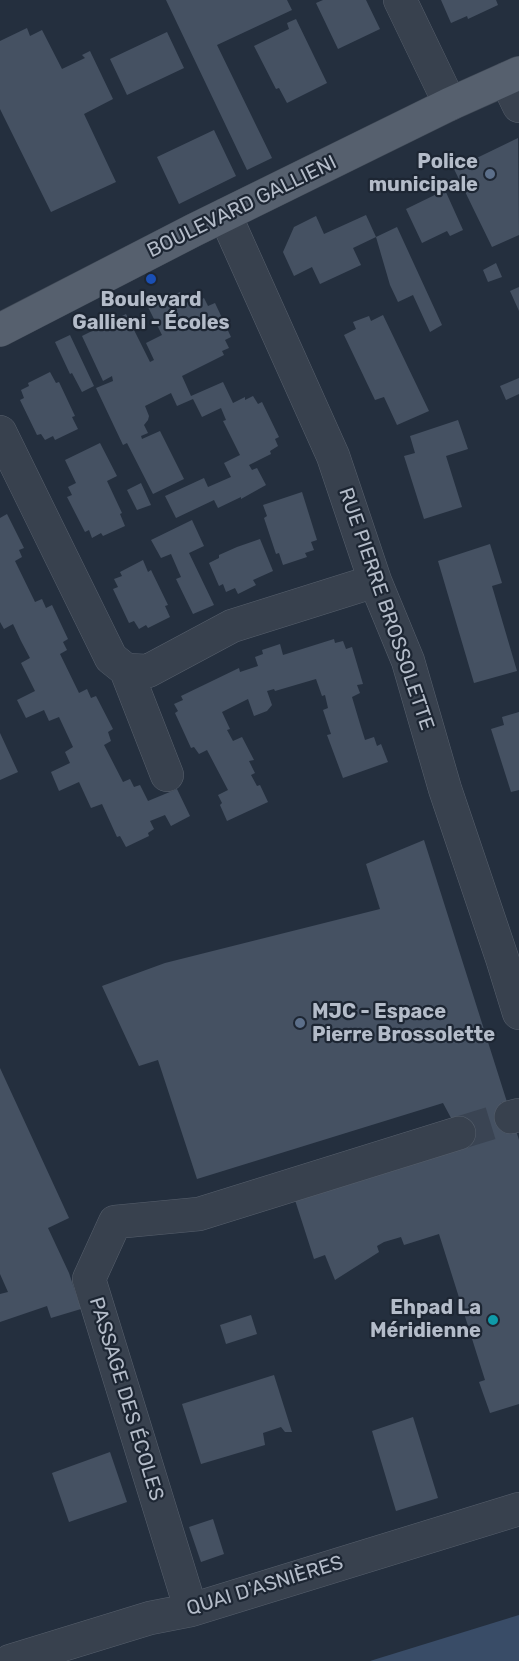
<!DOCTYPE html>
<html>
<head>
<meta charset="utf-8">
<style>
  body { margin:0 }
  canvas { display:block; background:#242f3e }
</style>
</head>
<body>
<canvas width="519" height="1661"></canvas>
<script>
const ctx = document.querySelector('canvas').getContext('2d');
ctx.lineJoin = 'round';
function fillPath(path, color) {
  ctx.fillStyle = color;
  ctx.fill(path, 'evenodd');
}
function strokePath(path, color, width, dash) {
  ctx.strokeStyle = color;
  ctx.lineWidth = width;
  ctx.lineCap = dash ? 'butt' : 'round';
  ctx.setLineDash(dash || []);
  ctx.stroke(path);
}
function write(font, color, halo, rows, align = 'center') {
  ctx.font = font + ' Rubik,sans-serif';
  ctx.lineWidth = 4.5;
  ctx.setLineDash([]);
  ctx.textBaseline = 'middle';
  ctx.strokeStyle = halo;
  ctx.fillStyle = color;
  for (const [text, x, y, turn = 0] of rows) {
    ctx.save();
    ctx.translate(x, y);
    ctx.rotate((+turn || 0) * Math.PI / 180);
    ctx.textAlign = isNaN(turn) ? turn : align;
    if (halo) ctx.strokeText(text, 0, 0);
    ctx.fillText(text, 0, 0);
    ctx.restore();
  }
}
fillPath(new Path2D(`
  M519,1615V1661H370Z`), '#394c67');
fillPath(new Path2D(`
  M166,0H287L292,10L217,45L272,158L247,170Z
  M323,0H366L380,29L338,49L316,3Z
  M441,0H496L498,5L468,19L467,16L451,23Z
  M296,19L327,83L287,103L279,88L276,89L254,46L289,29L287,23Z
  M27,28L30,36L42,30L62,69L85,58L82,55L90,51L113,99L84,114L116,182L51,212L0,109V41Z
  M167,32L184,68L127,95L110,59Z
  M214,130L236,176L179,204L157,157Z
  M518,138L519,235L492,247L454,169Z
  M445,190L463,230L450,236L447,231L422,243L406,209Z
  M366,215L376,237L353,248L361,265L320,284L312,267L294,276L283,252L294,227L316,216L324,234Z
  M397,227L442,325L430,332L413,295L398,302L390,285L376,237Z
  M496,263L502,277L488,282L483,270Z
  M519,287V311L510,291Z
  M180,292L186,303L197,298L198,301L204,298L208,306L215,303L231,337L225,340L229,348L222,351L224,355L182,376L191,396L223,382L233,403L245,397V400L253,396L258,404L262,402L279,437L275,439L278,446L270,451L271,454L249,465L252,470L257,468L266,485L241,499V497L218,508L214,500L176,518L165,496L204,478L208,487L231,477L224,463L240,455L223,421L226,420L221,408L202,417L193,399L177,406L171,393L145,406L149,416L148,420L144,425L148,433L141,436L142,439L160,431L184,479L153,494L127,443L123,445L96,388L113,381L112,376L103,381L82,336L126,314L150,362L154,360L146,343L162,335L148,307Z
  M383,315L429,411L397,425L384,397L375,400L344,335L356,329L353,322L369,316L371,321Z
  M70,335L94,386L82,392L72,373L70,374L55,342Z
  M50,372L56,383L59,382L75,416L72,417L78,429L55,440L53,436L45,440L41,434L37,435L20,400L24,398L21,390L29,386L28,383Z
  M519,378V394L506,400L500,386Z
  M458,420L468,449L446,456L462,507L424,519L404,456L415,453L410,436Z
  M100,443L117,476L107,481L122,513L120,514L125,526L103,536L101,533L92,538L89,530L85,532L67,497L72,495L68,487L76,483L65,460Z
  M141,483L151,505L137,510L127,490Z
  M302,492L317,540L311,542L314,550L305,553L307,557L283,565L279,553L276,554L264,518L267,516L263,505Z
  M7,514L24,548L19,550L22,557L15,561L35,602L42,599L46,608L52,605L68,639L63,642L67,650L60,654L79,693L87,689L91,698L96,696L113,729L108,732L111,741L104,745L123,782L130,779L134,787L140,785L148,801L177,789L190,816L171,826L165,815L150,821L154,829L148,833L149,836L126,847L120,836L117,837L102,804L91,808L79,782L59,791L51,772L70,763L65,752L73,747L59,717L49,721L44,710L26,718L17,700L35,691L21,663L30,658L21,641L13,624L4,629L0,622V518Z
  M192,520L204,546L189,553L214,605L193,614L176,579L181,577L171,554L161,558L151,540Z
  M260,539L273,571L253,580L256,585L238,594L235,588L226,592L223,584L219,586L209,563L219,558V555L237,547Z
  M490,544L502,583L492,586L517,671L474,683L438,561Z
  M143,560L148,572L151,570L168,605L165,606L170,617L148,628L146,625L139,629L134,621L129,623L113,589L118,587L114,579L122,576L120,572Z
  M334,639L335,643L343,641L346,649L352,647L363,684L357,685L360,693L352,697L360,724L365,740L374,737L377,746L381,744L388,762L343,778L327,735L331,734L323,710L328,708L325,695L322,696L316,679L275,691L274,689L267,691L272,705L267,711L254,716L248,699L222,712L230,729L227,730L233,741L242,737L254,760L249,761L255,773L251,775L257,786L260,785L268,802L227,821L220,805L222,803L218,795L228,790L207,750L199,754L194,747L191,748L175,713L178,711L174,704L183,700L181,696L239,668L240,672L258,666L255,657L263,654L262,650L280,644L283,655Z
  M519,712V790L511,792L491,729L504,725L502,717Z
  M0,733L18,772L0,780Z
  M424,840L519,1140V1404L490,1413L479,1382L485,1380L439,1234L404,1245L401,1237L384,1242L377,1246L379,1252L335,1280L325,1255L314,1259L295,1200L465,1144L443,1103L197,1179L158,1060L139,1066L102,986L165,963L380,909L366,864Z
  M0,1068L69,1218L48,1228L69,1273L81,1309L51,1318L47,1306L0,1322V1294L8,1292L0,1274Z
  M251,1315L257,1334L226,1344L220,1325Z
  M274,1375L292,1432H285L281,1427L263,1433L265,1445L201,1464L182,1404Z
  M413,1417L438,1498L396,1511L372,1431Z
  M110,1452L127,1502L69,1522L52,1473Z
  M213,1519L224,1554L201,1562L189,1527Z`), '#455162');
strokePath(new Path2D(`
  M459,1133L511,1117`), '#3a4453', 33, [33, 16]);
const minor = new Path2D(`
  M400,0L450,104
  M506,79L519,106
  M225,215L333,456L375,581L408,661L445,789L502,958L519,1013
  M0,432L111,658L126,670L148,671L232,626L375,581
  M126,670L167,775
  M511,1117L519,1115
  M191,1610L89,1279L115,1222L199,1214L459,1133
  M10,1661L150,1618L191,1610L519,1509`);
const major = new Path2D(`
  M0,330L194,230L450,104L519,73`);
strokePath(minor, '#565f6c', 34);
strokePath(major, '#414a57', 34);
strokePath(minor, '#38414e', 33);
strokePath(major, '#56606e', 33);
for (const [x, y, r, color] of [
  [490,174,6,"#5c6f8a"],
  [151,279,6,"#1a4fb4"],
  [300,1023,6,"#5c6f8a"],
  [493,1320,6,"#0f9aa8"]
]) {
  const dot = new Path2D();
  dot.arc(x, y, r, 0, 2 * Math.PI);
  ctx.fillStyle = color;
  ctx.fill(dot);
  strokePath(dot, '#1d2633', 2);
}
write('bold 20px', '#b4bcc9', '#1d2633', [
  ["Police",478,162],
  ["municipale",478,185],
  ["Boulevard",151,300,"center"],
  ["Gallieni - Écoles",151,323,"center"],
  ["MJC - Espace",312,1012,"left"],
  ["Pierre Brossolette",312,1035,"left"],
  ["Ehpad La",481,1308],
  ["Méridienne",481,1331]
], 'right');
write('20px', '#b4bcc9', '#1d2633', [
  ["BOULEVARD GALLIENI",242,207,-26],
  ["RUE PIERRE BROSSOLETTE",386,609,71],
  ["PASSAGE DES ÉCOLES",126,1399,73],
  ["QUAI D'ASNIÈRES",265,1586,-17]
]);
</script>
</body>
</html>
